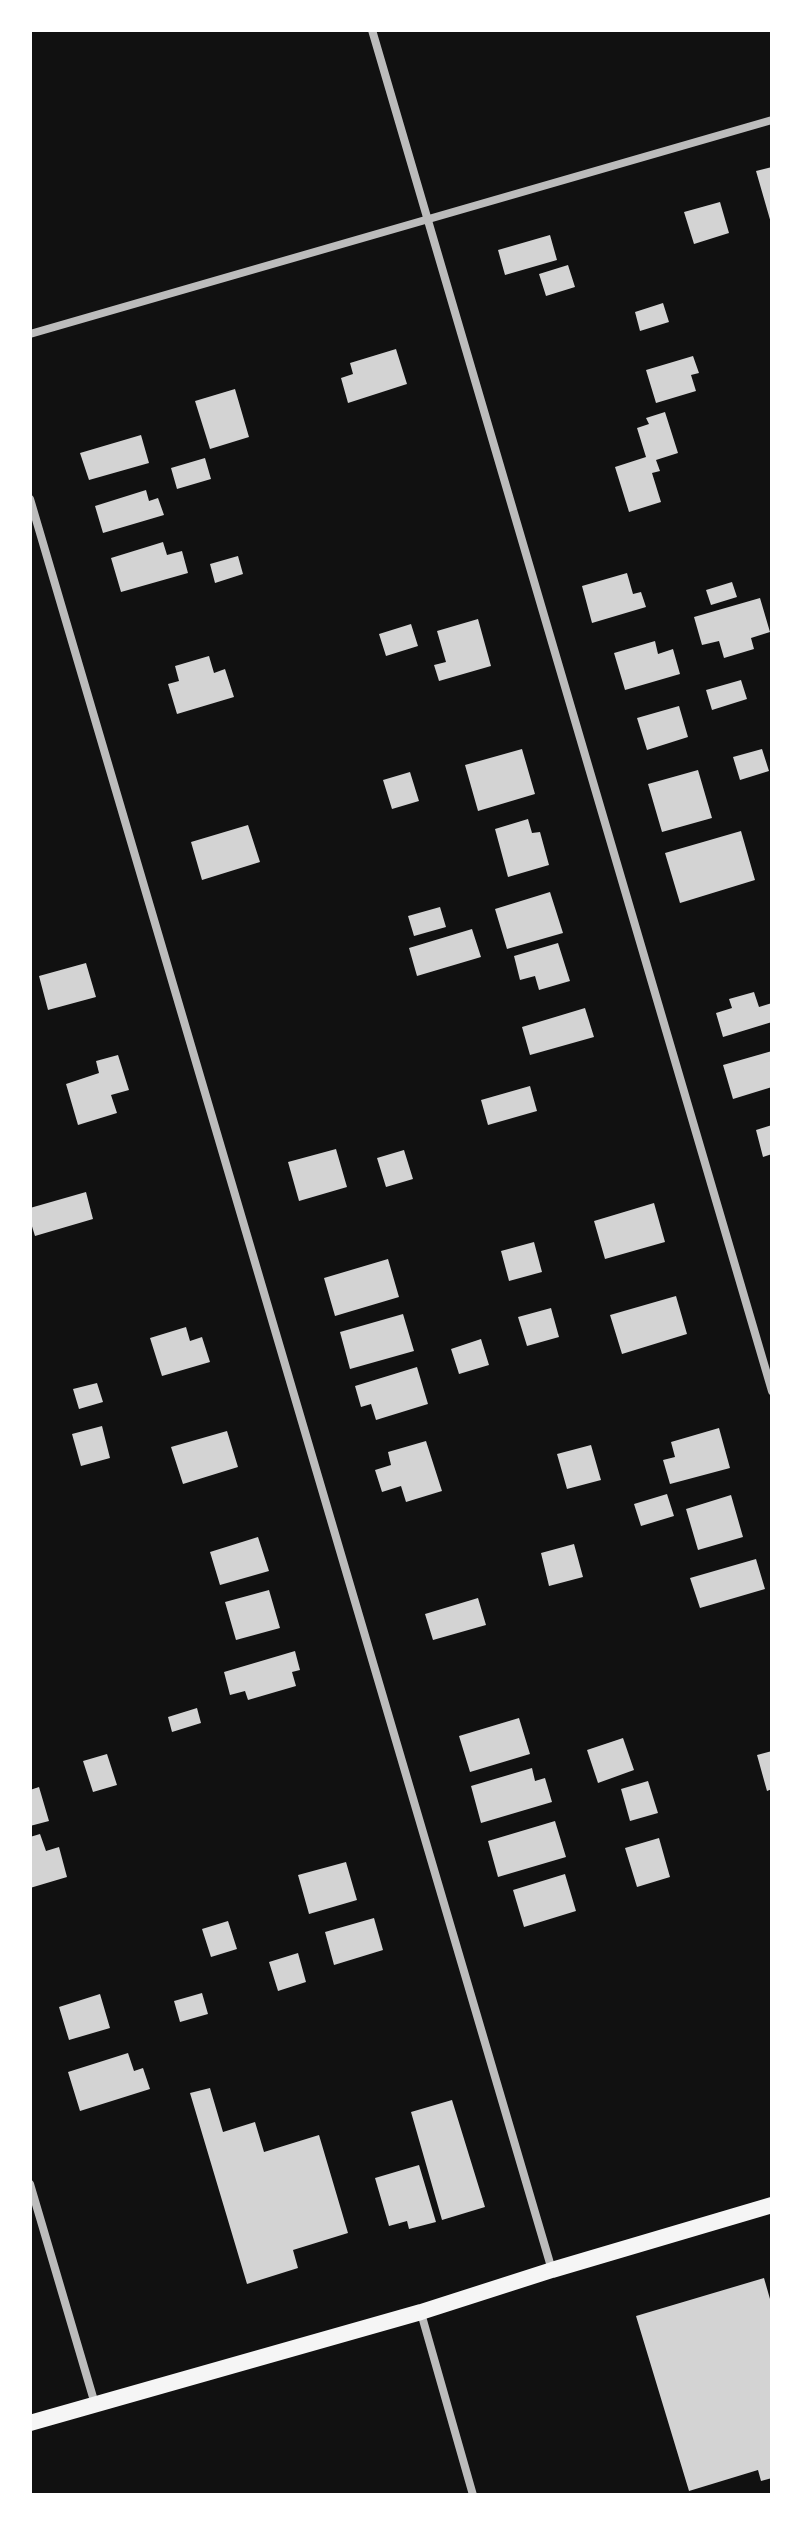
<!DOCTYPE html>
<html>
<head>
<meta charset="utf-8">
<style>
  body { margin:0 }
  #map { position:relative; width:802px; height:2525px; overflow:hidden; background:#111; font-family:"Varela Round",sans-serif }
  canvas { display:block }
  .frame { position:absolute; inset:0; border:32px solid #fff; pointer-events:none }
</style>
</head>
<body>
<div id="map">
<canvas width="802" height="2525"></canvas>
<div class="frame"></div>
</div>
<script>
const ctx = document.querySelector('canvas').getContext('2d');
ctx.lineJoin = 'round';
function fillPath(path, color) {
  ctx.fillStyle = color;
  ctx.fill(path, 'evenodd');
}
function strokePath(path, color, width, dash) {
  ctx.strokeStyle = color;
  ctx.lineWidth = width;
  ctx.lineCap = dash ? 'butt' : 'round';
  ctx.setLineDash(dash || []);
  ctx.stroke(path);
}
fillPath(new Path2D(`
  M772,167V223H771L756,171Z
  M720,202L729,233L694,244L684,212Z
  M550,235L557,260L505,275L498,250Z
  M568,265L575,287L546,296L539,274Z
  M663,303L669,322L640,331L635,312Z
  M396,349L407,384L348,403L341,378L353,374L350,363Z
  M693,356L699,373L691,375L696,391L656,403L646,370Z
  M235,389L249,437L210,449L195,401Z
  M665,412L678,453L656,460L660,471L652,473L661,502L629,512L615,467L646,457L637,428L649,424L646,418Z
  M141,435L149,463L89,480L80,453Z
  M205,458L211,479L177,489L171,468Z
  M146,490L149,501L158,498L164,515L103,533L95,506Z
  M163,542L167,555L182,551L188,573L121,592L111,558Z
  M238,556L243,574L215,583L210,564Z
  M627,573L633,594L641,592L646,607L592,623L582,586Z
  M732,582L737,597L711,605L706,590Z
  M760,598L770,632L751,638L754,649L724,658L719,641L702,645L694,617Z
  M478,619L491,666L439,681L434,665L446,662L437,631Z
  M411,624L418,646L386,656L379,634Z
  M655,641L658,654L673,649L680,674L625,690L614,653Z
  M209,656L214,673L225,669L234,697L177,714L168,684L179,681L175,666Z
  M741,680L747,699L712,710L706,690Z
  M679,706L688,737L647,750L637,718Z
  M522,749L535,794L478,811L465,765Z
  M762,749L769,771L740,780L733,757Z
  M698,770L712,818L662,832L648,784Z
  M410,772L419,801L392,809L383,780Z
  M528,819L532,833L540,832L549,865L508,877L495,829Z
  M248,825L260,862L202,880L191,842Z
  M741,831L755,880L680,903L665,853Z
  M550,892L563,933L507,949L495,909Z
  M440,907L446,927L414,936L408,916Z
  M472,929L481,957L417,976L409,948Z
  M558,943L570,981L539,990L535,976L520,980L514,956Z
  M86,963L96,997L48,1010L39,976Z
  M754,992L759,1007L772,1003V1022L723,1037L716,1013L732,1008L729,999Z
  M585,1008L594,1037L530,1055L522,1027Z
  M772,1051V1087L733,1099L723,1065Z
  M118,1055L129,1090L111,1095L117,1113L78,1125L66,1084L99,1073L96,1061Z
  M530,1086L537,1111L488,1125L481,1100Z
  M772,1125V1154L763,1157L756,1130Z
  M336,1149L347,1187L299,1201L288,1162Z
  M404,1150L413,1179L386,1187L377,1158Z
  M86,1192L93,1219L35,1236L30,1220V1208Z
  M654,1203L665,1242L605,1259L594,1221Z
  M534,1242L542,1272L509,1281L501,1251Z
  M388,1259L399,1297L335,1316L324,1278Z
  M676,1296L687,1334L622,1354L610,1315Z
  M551,1308L559,1337L527,1346L518,1317Z
  M403,1314L414,1351L350,1369L340,1332Z
  M186,1327L190,1341L202,1337L210,1362L162,1376L150,1338Z
  M481,1339L489,1365L459,1374L451,1349Z
  M417,1367L428,1404L376,1420L371,1404L361,1407L355,1386Z
  M97,1383L103,1402L79,1409L73,1389Z
  M102,1426L110,1458L81,1466L72,1434Z
  M719,1428L730,1468L670,1484L663,1460L675,1457L671,1442Z
  M227,1431L238,1467L183,1484L171,1447Z
  M426,1441L442,1491L406,1502L401,1486L382,1492L375,1470L391,1465L388,1452Z
  M591,1445L601,1480L567,1489L557,1454Z
  M667,1494L674,1516L641,1526L634,1504Z
  M731,1495L743,1537L698,1550L686,1509Z
  M258,1537L269,1571L220,1585L210,1552Z
  M574,1544L583,1577L549,1586L541,1553Z
  M756,1559L765,1589L700,1608L690,1578Z
  M269,1590L280,1628L236,1640L225,1602Z
  M478,1598L486,1625L433,1640L425,1614Z
  M295,1651L300,1670L292,1672L296,1686L248,1700L245,1691L230,1695L224,1672Z
  M197,1708L201,1723L172,1732L168,1717Z
  M519,1718L530,1754L470,1772L459,1736Z
  M623,1738L634,1770L598,1783L587,1750Z
  M772,1751V1789L767,1791L757,1755Z
  M107,1754L117,1785L93,1792L83,1761Z
  M532,1768L535,1781L545,1778L552,1802L481,1823L471,1786Z
  M648,1781L658,1813L630,1821L621,1789Z
  M39,1787L49,1821L30,1826V1790Z
  M555,1821L566,1857L498,1877L488,1841Z
  M40,1834L46,1851L59,1847L67,1877L30,1888V1837Z
  M659,1838L670,1877L637,1887L625,1848Z
  M346,1862L357,1900L309,1914L298,1875Z
  M565,1874L576,1911L524,1927L513,1890Z
  M374,1918L383,1950L334,1965L325,1932Z
  M228,1921L237,1949L211,1957L202,1929Z
  M298,1953L306,1982L278,1991L269,1962Z
  M202,1993L208,2014L180,2022L174,2001Z
  M100,1994L110,2028L69,2040L59,2007Z
  M128,2053L134,2071L143,2068L150,2089L80,2111L68,2072Z
  M210,2088L223,2132L255,2122L264,2152L319,2135L348,2233L293,2250L298,2268L247,2284L190,2093Z
  M452,2100L485,2207L442,2220L411,2112Z
  M419,2165L436,2222L409,2229L407,2221L389,2226L375,2178Z
  M764,2278L772,2306V2478L761,2481L758,2470L689,2491L636,2316Z`), '#d3d3d3');
strokePath(new Path2D(`
  M372,30L772,1391
  M30,334L772,120
  M30,499L552,2270
  M30,2184L95,2404
  M421,2313L473,2495`), '#bcbcbc', 8);
strokePath(new Path2D(`
  M30,2423L421,2312L552,2270L772,2205`), '#f5f5f5', 16);
</script>
</body>
</html>
